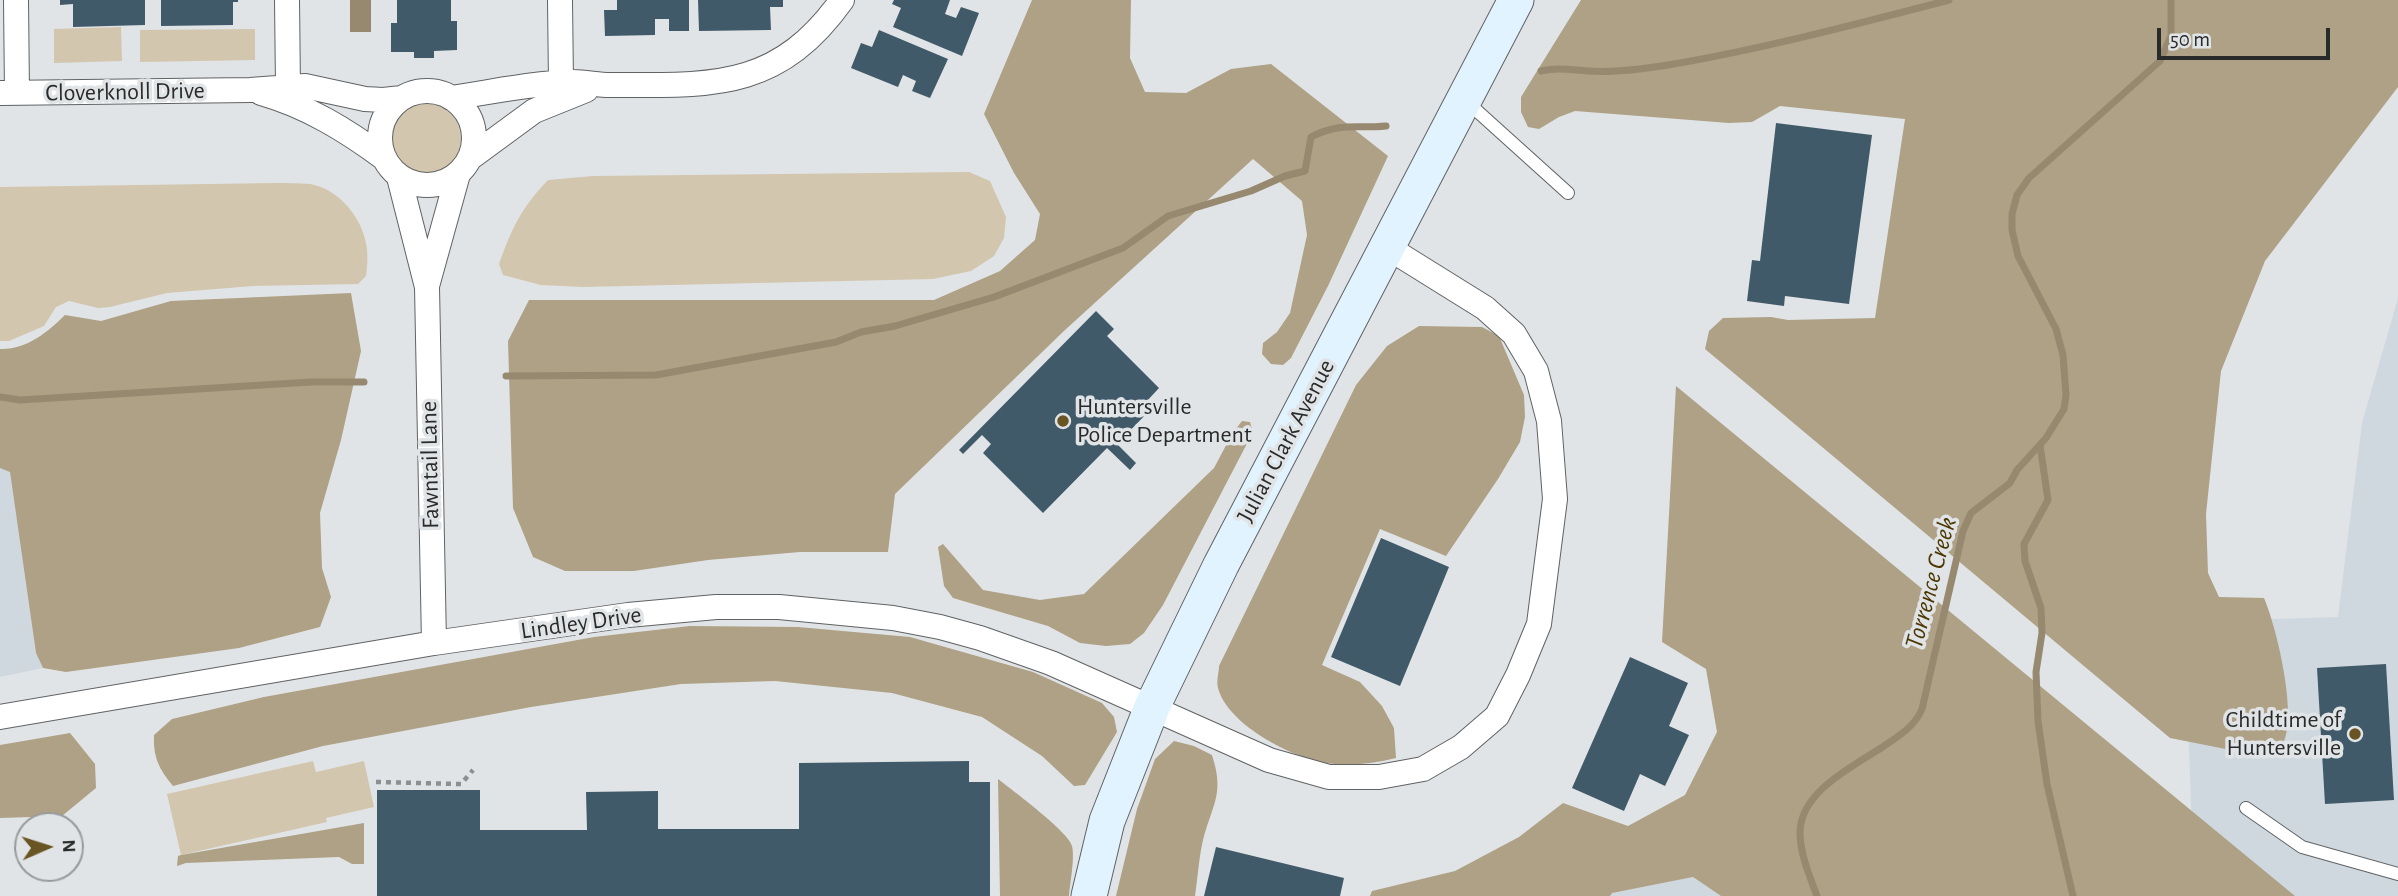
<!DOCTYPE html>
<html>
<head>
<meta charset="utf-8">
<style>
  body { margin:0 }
  #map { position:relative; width:2398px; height:896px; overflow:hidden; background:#e1e4e6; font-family:"Alegreya Sans",sans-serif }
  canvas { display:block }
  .north { position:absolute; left:14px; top:812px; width:70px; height:70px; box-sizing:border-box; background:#e1e4e6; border:2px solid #979a9b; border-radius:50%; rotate:87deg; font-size:19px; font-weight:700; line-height:28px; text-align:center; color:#292a2a }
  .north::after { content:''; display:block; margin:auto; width:24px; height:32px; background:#695423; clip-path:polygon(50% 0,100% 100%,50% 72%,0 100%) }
  .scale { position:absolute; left:2157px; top:28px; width:173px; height:32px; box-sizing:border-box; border:4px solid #292a2a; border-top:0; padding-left:9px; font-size:21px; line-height:24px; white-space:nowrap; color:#292a2a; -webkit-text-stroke:5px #e1e4e6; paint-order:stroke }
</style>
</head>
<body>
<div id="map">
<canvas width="2398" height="896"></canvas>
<div class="north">N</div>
<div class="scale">50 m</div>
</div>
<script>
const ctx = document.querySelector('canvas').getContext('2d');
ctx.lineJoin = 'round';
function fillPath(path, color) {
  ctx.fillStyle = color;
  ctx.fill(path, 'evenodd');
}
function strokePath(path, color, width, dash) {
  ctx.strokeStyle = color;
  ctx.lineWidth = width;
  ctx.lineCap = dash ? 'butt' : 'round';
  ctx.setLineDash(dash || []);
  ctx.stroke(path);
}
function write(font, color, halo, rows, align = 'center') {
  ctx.font = font + ' "Alegreya Sans",sans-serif';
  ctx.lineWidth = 7;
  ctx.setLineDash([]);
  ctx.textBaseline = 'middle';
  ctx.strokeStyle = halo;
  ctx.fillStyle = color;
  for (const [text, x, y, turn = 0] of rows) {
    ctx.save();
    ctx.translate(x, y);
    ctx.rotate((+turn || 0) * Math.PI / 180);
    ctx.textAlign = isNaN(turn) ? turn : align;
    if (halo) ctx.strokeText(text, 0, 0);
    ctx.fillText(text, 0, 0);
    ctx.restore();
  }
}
fillPath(new Path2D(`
  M2398,298V896H2194L2185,622L2338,617L2362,423Z
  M0,468L10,471L36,653L43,668L0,677Z
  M1693,877L1721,896H1610L1611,893Z`), '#cfd8df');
fillPath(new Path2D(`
  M121,27L122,61L54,63V29Z
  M255,29V60L140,62V30Z
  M389 139a36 36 0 1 1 72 0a36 36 0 1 1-72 0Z
  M969,172L990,181L1006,217L1004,238L994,256L971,271L933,279L583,287L541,285L503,275L499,264C512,228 521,208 548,180L593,176Z
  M277,183C288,183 299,183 310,184C340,189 364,220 367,249C368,258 367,268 366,276L358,284L253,286L167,293L110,307L98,308L69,301L56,307L44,326L9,341H0V187Z
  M313,761L316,772L364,761L374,807L326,818L327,822L181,855L167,794Z`), '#d2c6ae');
fillPath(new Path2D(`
  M1032,0H1131L1130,58L1145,92L1186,93L1231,69L1271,64L1388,156L1328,286L1291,358L1283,365L1271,364L1262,354L1263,343L1277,332L1290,313L1307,235L1302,201L1253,159L1065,330L895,494L888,552H800L708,560L634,571H565L533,557L513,508L508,341L529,300H934L1000,271L1035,240L1040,214L1014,173L984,114Z
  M1581,0H2398V87L2265,261L2221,371L2206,514L2208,573L2219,597L2264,598C2276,625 2301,725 2280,748C2277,752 2270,755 2266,757L2170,738L1705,349L1709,331L1723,318L1771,317L1788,320L1875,318L1905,119L1780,106L1752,122L1729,123L1575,111L1559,117L1539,129L1528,127L1521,112V97Z
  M351,293L361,351L341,440L320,513L322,568L331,597L320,627L239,648L66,672L43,668L36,653L10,472L0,468V349C26,350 48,332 65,315L101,321L171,301Z
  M1419,326L1482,327L1499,336L1524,395L1525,417L1520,442L1498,479L1446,556L1380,529L1322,665L1360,682L1382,706L1394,728L1396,758C1371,764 1347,767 1321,762C1287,755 1227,723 1218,688C1216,681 1219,672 1219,666L1356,385L1387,346Z
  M1676,386L2295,896H1721L1693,877L1612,893L1610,896H1370L1372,891L1455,871L1519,837L1563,803L1628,826L1685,795L1717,732L1706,669L1662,642Z
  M1242,421L1250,422L1253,432L1163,605L1144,633L1130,644L1106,646L1080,643L1048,626L953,598L944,586L938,547L943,544L983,590L1040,600L1084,594L1214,468L1232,434Z
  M690,626L798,627L910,637L1033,672L1102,703L1114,717L1117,732L1085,785L1074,786L1042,756L982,717L892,693L775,681L681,684L531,707L323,746L173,786C159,769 153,757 154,735L172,719L264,697L594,637Z
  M70,733L95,764L96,788L62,816L0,818V745Z
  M1174,741L1194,746L1212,755C1224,792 1214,802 1204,836C1199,855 1198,876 1195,896H1116L1137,809L1155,759Z
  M998,779C1012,790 1069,832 1072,846C1075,858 1070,883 1069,896H1000Z
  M364,823V864H352L339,857L186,863L177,866L178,856L181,855Z`), '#aea186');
fillPath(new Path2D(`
  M350,0H371V32H350Z`), '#96896f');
strokePath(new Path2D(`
  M1541,71C1558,67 1571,70 1588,71C1614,73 1643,69 1668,65C1762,49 1857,24 1949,0
  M506,376L656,375L836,342L861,332L895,326L994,297L1123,248L1168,216L1251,191L1285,176L1305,171L1311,137C1340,122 1355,129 1386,126
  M0,397L20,400L311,382H364
  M2040,445L2048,500L2024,544L2025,561L2041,608L2042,633L2036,672L2038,721L2047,784L2073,896
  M1817,896C1810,877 1800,854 1800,833C1800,791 1854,766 1884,746C1899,736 1915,726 1922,709L1963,531L1971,513L2010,483L2017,470L2046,438L2064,409L2066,395L2063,355L2056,329L2018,256L2012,230V214L2017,195L2029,178L2160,61L2171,36V0`), '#96896f', 7);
fillPath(new Path2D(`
  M60,0H145V25L73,27V4L60,5Z
  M161,0H238V2H233V25L161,26Z
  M397,0H451V21H457V50L434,51V58H414V52H391V23H397Z
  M617,0H689V31H669V19H655V35L605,36L604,10H617Z
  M698,0H783V7H770L771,30L699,31Z
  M894,0H950L945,14L956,18L961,7L979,13L962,56L893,27L901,8L892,4Z
  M879,30L948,59L930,98L912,91L916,81L903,75L898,87L851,68L861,43L872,47Z
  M1776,123L1872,135L1849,304L1785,296L1784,306L1747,301L1752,260L1760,261Z
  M1096,311L1114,329L1107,336L1159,388L1147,401L1153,407L1117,444L1136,463L1130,470L1107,448L1043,513L983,453L991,444L982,435L963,454L959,450Z
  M1381,538L1449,567L1400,686L1331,657Z
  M1630,657L1688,683L1669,726L1689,735L1665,786L1640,774L1624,811L1572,788Z
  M2386,664L2394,800L2325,804L2317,668Z
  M969,761V782H990V896H377V790H480V830H587L586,792L658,791V829H799V763Z
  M1216,847L1344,878L1340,896H1204Z`), '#405a6a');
const lane = new Path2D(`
  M1466,101L1568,193
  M2246,808L2302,847L2398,874`);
const street = new Path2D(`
  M16,0L17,93
  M287,0L288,87
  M560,0L561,83
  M380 138a47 47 0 1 1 94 0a47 47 0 1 1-94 0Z
  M0,93L250,90L305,86L365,99L383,100L402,98
  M261,93C307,106 346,130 384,158
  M451,98C492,92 532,83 573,82C586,82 598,85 610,85C712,85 777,91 842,0
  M470,158L534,111L586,90
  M399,177L427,287L434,643
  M427,286L458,174
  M0,717L434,643L628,615L716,607H779L893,618L940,627L980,638L1051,663L1269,760L1329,777H1379L1423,769L1461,747L1497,716L1518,675L1539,624L1555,499L1549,421L1536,371L1514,334L1485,308L1387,247`);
const secondary = new Path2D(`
  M1089,896L1107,821L1152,707L1221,565L1516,0`);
strokePath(lane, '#606264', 14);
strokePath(street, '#606264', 26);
strokePath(secondary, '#606264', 37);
strokePath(new Path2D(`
  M376,782L461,784L473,770`), '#8c8e90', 4.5, [5, 5]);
strokePath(lane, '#fff', 12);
strokePath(street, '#fff', 24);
strokePath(secondary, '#e0f3ff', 35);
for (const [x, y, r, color] of [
  [1063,421,7,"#695423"],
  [2355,734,7,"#695423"]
]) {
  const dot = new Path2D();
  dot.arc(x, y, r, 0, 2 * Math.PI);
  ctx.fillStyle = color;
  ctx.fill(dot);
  strokePath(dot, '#e1e4e6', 2.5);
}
write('24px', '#292a2a', '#e1e4e6', [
  ["Cloverknoll Drive",125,92,-1],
  ["Julian Clark Avenue",1286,441,-62],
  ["Fawntail Lane",430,465,-91],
  ["Lindley Drive",581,623,-8]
]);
write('24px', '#292a2a', '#e1e4e6', [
  ["Huntersville",1077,407],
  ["Police Department",1077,435],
  ["Childtime of",2341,720,"right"],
  ["Huntersville",2341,748,"right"]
], 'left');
write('italic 26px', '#4b3702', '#e1e4e6', [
  ["Torrence Creek",1931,583,-75]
]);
</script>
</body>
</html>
